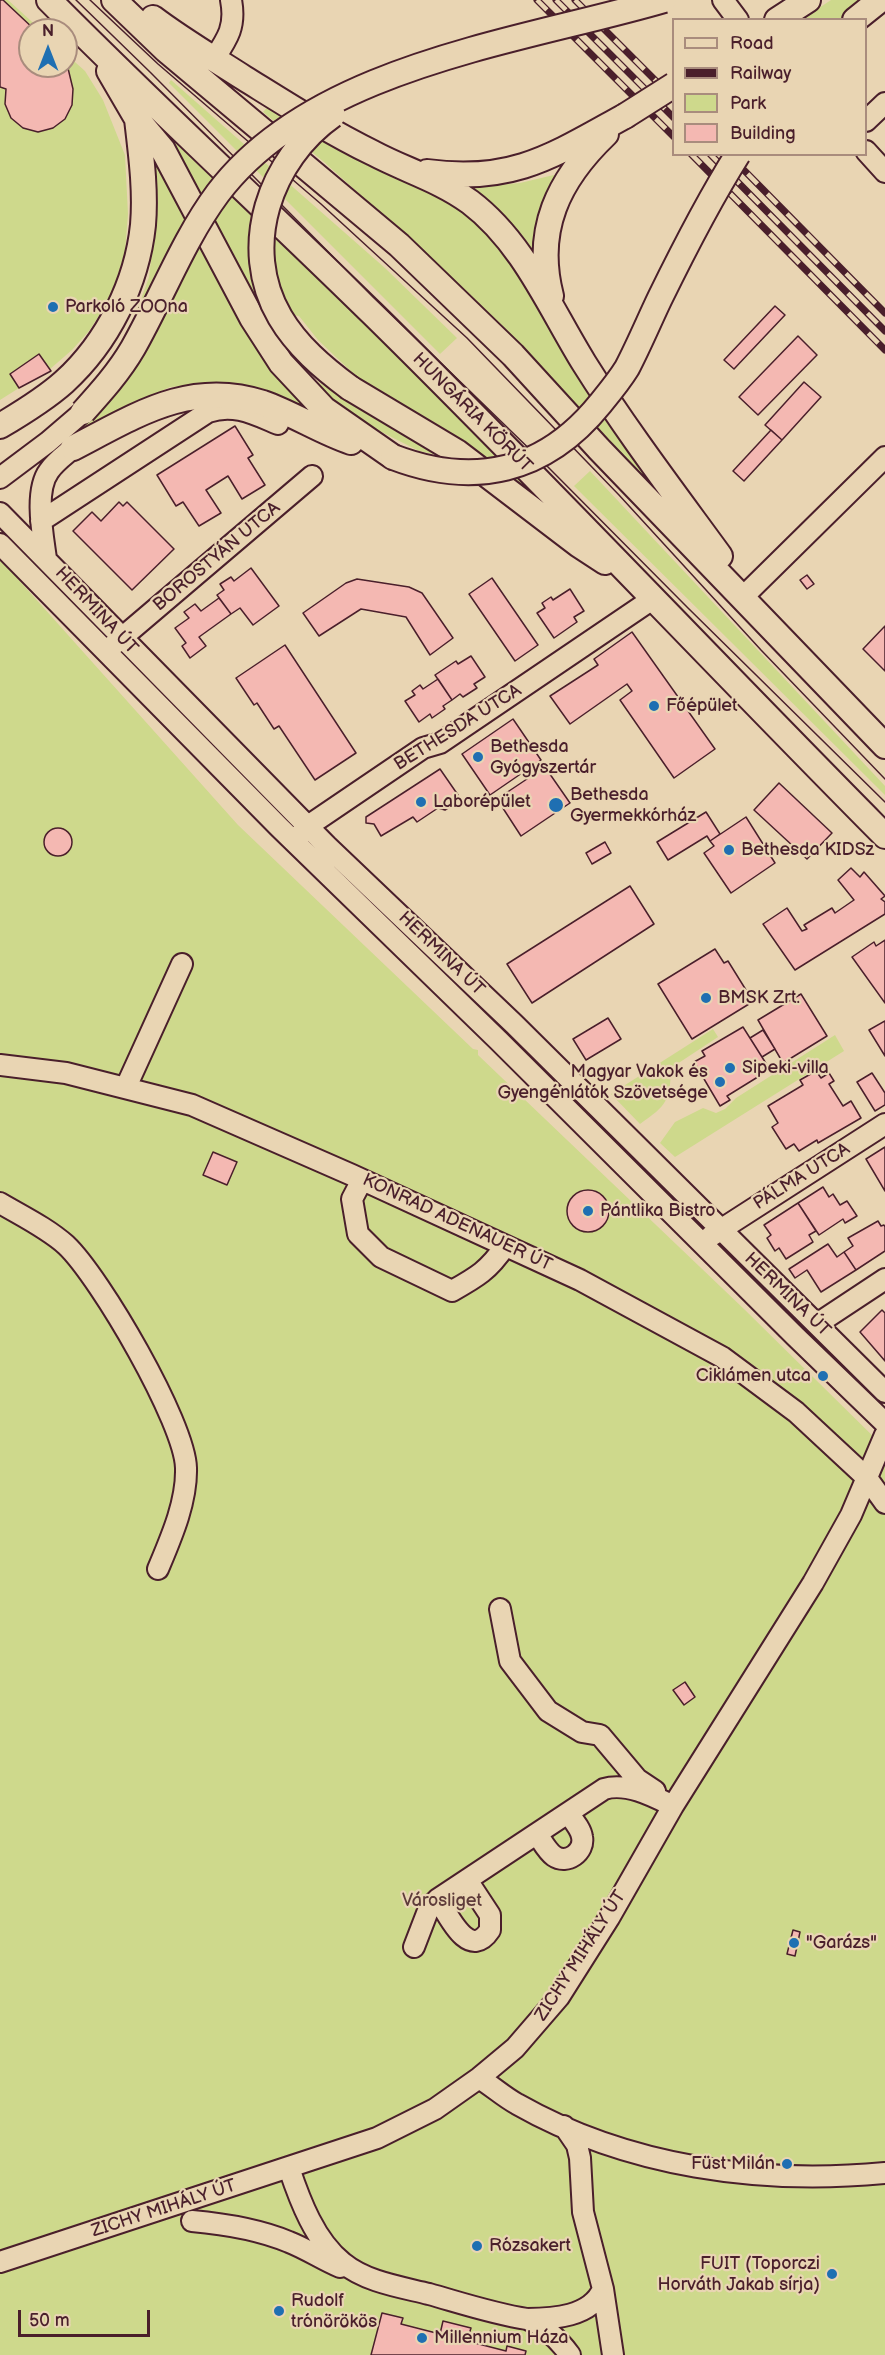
<!DOCTYPE html>
<html>
<head>
<meta charset="utf-8">
<style>
  body { margin:0 }
  #map { position:relative; width:885px; height:2355px; overflow:hidden; background:#e9d5b3; font-family:"Balsamiq Sans",sans-serif }
  canvas { display:block }
  .legend { position:absolute; left:672px; top:18px; width:195px; height:138px; box-sizing:border-box; background:#e9d5b3; border:2px solid #a98c7d; margin:0; padding:8px 10px; list-style:none; font-size:18px; color:#4a1f2b }
  .legend li { display:flex; align-items:center; gap:12px; height:30px }
  .legend b { width:30px; border:2px solid #a98c7d }
  .north { position:absolute; left:18px; top:18px; width:60px; height:60px; box-sizing:border-box; background:#e9d5b3; border:2px solid #a98c7d; border-radius:50%; rotate:0deg; font-size:16px; font-weight:700; line-height:24px; text-align:center; color:#4a1f2b }
  .north::after { content:''; display:block; margin:auto; width:21px; height:27px; background:#1f6fb2; clip-path:polygon(50% 0,100% 100%,50% 72%,0 100%) }
  .scale { position:absolute; left:18px; top:2310px; width:132px; height:27px; box-sizing:border-box; border:3px solid #4a1f2b; border-top:0; padding-left:8px; font-size:18px; line-height:21px; white-space:nowrap; color:#4a1f2b; -webkit-text-stroke:4px #e9d5b3; paint-order:stroke }
</style>
</head>
<body>
<div id="map">
<canvas width="885" height="2355"></canvas>
<ul class="legend">
<li><b style="height:8px;background:#e9d5b3"></b>Road</li>
<li><b style="height:8px;background:#4a1f2b"></b>Railway</li>
<li><b style="height:16px;background:#ced98c"></b>Park</li>
<li><b style="height:16px;background:#f4b8b2"></b>Building</li>
</ul>
<div class="north">N</div>
<div class="scale">50 m</div>
</div>
<script>
const ctx = document.querySelector('canvas').getContext('2d');
ctx.lineJoin = 'round';
function fillPath(path, color) {
  ctx.fillStyle = color;
  ctx.fill(path, 'evenodd');
}
function strokePath(path, color, width, dash) {
  ctx.strokeStyle = color;
  ctx.lineWidth = width;
  ctx.lineCap = dash ? 'butt' : 'round';
  ctx.setLineDash(dash || []);
  ctx.stroke(path);
}
function write(font, color, halo, rows, align = 'center') {
  ctx.font = font + ' "Balsamiq Sans",sans-serif';
  ctx.lineWidth = 4.5;
  ctx.setLineDash([]);
  ctx.textBaseline = 'middle';
  ctx.strokeStyle = halo;
  ctx.fillStyle = color;
  for (const [text, x, y, turn = 0] of rows) {
    ctx.save();
    ctx.translate(x, y);
    ctx.rotate((+turn || 0) * Math.PI / 180);
    ctx.textAlign = isNaN(turn) ? turn : align;
    if (halo) ctx.strokeText(text, 0, 0);
    ctx.fillText(text, 0, 0);
    ctx.restore();
  }
}
fillPath(new Path2D(`
  M0,0H8L41,30H30V66H66V54L85,71L103,100L125,155L128,214L125,252L111,297L89,331L72,350L50,369L39,354L10,374L19,388L0,400Z
  M831,0H863L841,19L801,20Z
  M171,80L385,268L457,338L440,354L169,83Z
  M272,102L476,212L649,464L662,498L427,255L324,162L263,112Z
  M160,122L548,497L542,504L431,424L358,378L318,340L299,316L257,309Z
  M147,139L313,412L287,400L226,383L170,387L109,415L68,439L64,435L119,385L151,342L135,316L149,277L158,200Z
  M558,174L542,201L537,263C517,228 500,208 465,188L520,183Z
  M311,378L446,457L419,451L344,413Z
  M590,471L885,786V795L574,486Z
  M0,559L238,825L473,1049L478,1050V1055L744,1309L885,1448V2355H0Z
  M713,1029L718,1037L671,1068C670,1101 667,1105 640,1124L611,1094Z
  M835,1035L844,1051L675,1157L660,1143L675,1122L703,1108L716,1113L725,1109L736,1098Z`), '#ced98c');
const building = new Path2D(`
  M0,0H3L35,30H30V66H66V60L73,89L72,105L65,119L53,128L38,132L23,128L11,118L5,104L6,89L0,87Z
  M775,306L785,315L734,369L724,360Z
  M798,336L817,355L758,415L739,397Z
  M39,354L51,371L19,388L10,374Z
  M804,382L821,397L782,440L765,425Z
  M235,426L253,455L248,458L265,485L242,499L228,476L206,490L221,513L199,526L183,502L176,506L157,475Z
  M771,430L782,440L744,481L733,471Z
  M119,502L123,506L127,502L174,549L132,590L73,531L92,512L101,521Z
  M251,568L279,606L253,625L240,608L231,614L217,595L224,590L220,584L231,577L234,581Z
  M807,575L814,584L807,589L800,580Z
  M492,578L538,645L515,661L469,594Z
  M357,579L409,587L422,593L453,638L430,655L406,617L361,609L319,636L303,613L346,583Z
  M570,589L584,611L574,617L577,622L554,638L537,613L545,608L542,603L551,597L553,600Z
  M219,598L231,614L199,637L206,646L190,658L182,646L186,643L175,628L189,618L184,612L195,604L201,611Z
  M885,626V671L863,649Z
  M632,632L715,749L674,778L620,700L632,691L627,684L570,724L550,696L598,665L594,659Z
  M285,645L356,753L315,780L279,726L274,729L257,703L254,705L236,678Z
  M471,656L485,677L474,684L477,688L463,697L460,694L452,700L435,675L456,661L458,664Z
  M438,679L452,700L443,706L445,709L432,718L430,714L419,722L405,701L415,695L412,691L420,685L423,689Z
  M513,719L541,760L490,795L462,754Z
  M545,767L570,803L521,836L497,799Z
  M440,769L458,795L453,798V805L445,810L438,808L417,822L413,817L381,836L374,824L366,823V817Z
  M779,783L832,833L807,859L754,810Z
  M706,812L720,834L710,841L707,836L668,860L657,842Z
  M746,817L775,863L731,893L704,853L714,846L710,841Z
  M44 842a14 14 0 1 1 28 0a14 14 0 1 1-28 0Z
  M605,842L611,853L592,864L586,853Z
  M851,868L860,877L864,872L885,896L881,899L885,902V914L795,970L763,924L787,908L802,931L807,929L804,925L832,908L835,913L854,900L838,880Z
  M630,886L654,924L532,1003L507,964Z
  M885,940V1003L852,957L874,942L876,946Z
  M715,949L724,963L728,961L746,990L742,992L749,1004L692,1039L658,984Z
  M801,994L827,1036L783,1063L758,1020Z
  M608,1018L621,1039L586,1060L573,1039Z
  M885,1021V1056L869,1030Z
  M743,1027L767,1065L758,1070L761,1075L727,1096L730,1100L720,1106L694,1062L705,1056L702,1051Z
  M763,1030L775,1049L762,1057L750,1038Z
  M816,1071L821,1078L829,1073L834,1081L829,1084L843,1106L851,1101L861,1118L818,1143L817,1140L799,1151L794,1144L786,1149L772,1127L778,1123L768,1106L803,1085L800,1080Z
  M872,1073L885,1093V1105L875,1111L857,1082Z
  M885,1147V1191L866,1159Z
  M213,1152L237,1162L227,1185L203,1175Z
  M823,1187L829,1197L833,1194L840,1205L847,1201L857,1216L845,1223L843,1219L819,1235L798,1203Z
  M567 1211a21 21 0 1 1 42 0a21 21 0 1 1-42 0Z
  M798,1203L816,1231L809,1235L813,1242L786,1259L779,1248L775,1251L767,1238L771,1235L764,1225Z
  M878,1221L881,1226L884,1225L885,1227V1251L856,1270L844,1252L853,1246L848,1238Z
  M828,1244L837,1257L844,1252L856,1270L821,1292L807,1270L795,1278L789,1269Z
  M882,1310L885,1313V1361L860,1332Z
  M685,1682L695,1697L684,1705L673,1690Z
  M793,1930L800,1932L795,1956L787,1954Z
  M382,2313L403,2318L401,2324L440,2334L443,2321L471,2328L467,2341L506,2351L507,2346L526,2351L525,2355H371Z`);
fillPath(building, '#f4b8b2');
strokePath(building, '#4a1f2b', 1.5);
const minor = new Path2D(`
  M723,0L738,20
  M214,59C228,38 236,26 231,0
  M866,121L885,103
  M866,151L885,172
  M0,478L48,442L83,412
  M0,513L327,846L514,1024L885,1392
  M41,521L208,412C234,403 254,414 278,424
  M0,544L279,827L498,1040L795,1336L885,1423
  M46,559C43,536 34,491 49,471C55,462 65,455 73,448
  M747,593L885,457
  M111,647L312,476
  M300,835L308,826L423,748L440,743L654,598
  M0,1065L66,1073L192,1105L352,1175L580,1280L722,1357L796,1412L867,1478L885,1503
  M126,1087L182,964
  M362,1180L352,1199L358,1234L381,1257L452,1291C477,1277 489,1270 505,1246
  M0,1203C22,1216 47,1228 66,1245C100,1277 185,1423 186,1468C187,1502 171,1538 158,1569
  M711,1236L885,1124
  M817,1324L885,1279
  M500,1609L510,1661L548,1711L582,1732L600,1735L637,1779L655,1791
  M537,1834C542,1841 547,1851 554,1856C567,1865 585,1852 582,1837C581,1829 573,1820 568,1813
  M438,1899C448,1915 469,1962 490,1930V1915L467,1880
  M414,1947L429,1908L438,1899L604,1789C626,1782 653,1796 673,1806
  M479,2078C492,2086 504,2097 517,2104C628,2167 760,2185 885,2173
  M564,2126L577,2145L580,2158L583,2212L603,2289L613,2355
  M289,2168C300,2201 315,2241 343,2263C366,2282 401,2287 429,2294C461,2303 494,2314 527,2319C553,2319 591,2317 603,2289
  M192,2221C226,2224 258,2229 289,2242C307,2249 323,2260 340,2267
  M0,2262L377,2138L435,2109L479,2078L515,2048L559,1997L609,1918L673,1806L813,1583L851,1515L885,1435
  M527,2319C545,2326 559,2340 570,2355`);
const major = new Path2D(`
  M49,0C155,107 266,209 373,314C547,485 713,663 885,836
  M114,0L166,50L399,245L513,355L599,449L885,746
  M153,18C182,40 213,58 244,78C286,104 328,131 373,153C405,170 440,180 470,202C523,242 550,308 584,363C626,430 674,493 720,556
  M777,20L808,0
  M855,20L880,0
  M109,71L137,119L163,150L252,318L281,363L324,409L393,457
  M427,172C513,184 554,155 625,116
  M551,296C534,230 558,180 606,134
  M350,388L457,452L579,545L605,562
  M0,426C22,413 45,399 64,382C108,342 137,283 143,225C146,190 141,154 137,119
  M73,448C135,416 190,379 263,403C294,414 321,432 351,442`);
strokePath(minor, '#4a1f2b', 24);
strokePath(major, '#4a1f2b', 28);
strokePath(minor, '#e9d5b3', 20);
strokePath(major, '#e9d5b3', 24);
strokePath(new Path2D(`
  M76,0L151,73L373,297L547,466L688,608L885,802
  M90,0L158,64L321,204L467,338L619,495L761,650L885,779`), '#4a1f2b', 1.5);
const rail = new Path2D(`
  M537,0L674,137
  M556,0L674,118
  M575,0L674,99
  M691,154L885,350
  M710,154L885,331
  M728,154L885,313`);
strokePath(rail, '#4a1f2b', 7);
strokePath(rail, '#e9d5b3', 4.5, [14]);
const majorBridge = new Path2D(`
  M333,115C270,159 239,247 280,317C297,346 323,368 350,388
  M625,116L674,85
  M83,412C101,392 119,372 133,348C162,297 183,240 218,193C314,66 520,42 664,0
  M393,457C474,488 545,472 600,404C609,393 619,381 627,368C639,345 649,321 660,298C684,249 709,200 738,154`);
strokePath(majorBridge, '#4a1f2b', 28, []);
strokePath(majorBridge, '#e9d5b3', 24);
for (const [x, y, r, color] of [
  [53,307,6,"#1f6fb2"],
  [654,706,6,"#1f6fb2"],
  [478,757,6,"#1f6fb2"],
  [421,802,6,"#1f6fb2"],
  [556,805,8,"#1f6fb2"],
  [729,850,6,"#1f6fb2"],
  [706,998,6,"#1f6fb2"],
  [730,1068,6,"#1f6fb2"],
  [720,1082,6,"#1f6fb2"],
  [588,1211,6,"#1f6fb2"],
  [823,1376,6,"#1f6fb2"],
  [794,1943,6,"#1f6fb2"],
  [787,2164,6,"#1f6fb2"],
  [477,2246,6,"#1f6fb2"],
  [832,2274,6,"#1f6fb2"],
  [279,2311,6,"#1f6fb2"],
  [422,2338,6,"#1f6fb2"]
]) {
  const dot = new Path2D();
  dot.arc(x, y, r, 0, 2 * Math.PI);
  ctx.fillStyle = color;
  ctx.fill(dot);
  strokePath(dot, '#e9d5b3', 2);
}
write('18px', '#4a1f2b', '#e9d5b3', [
  ["Parkoló ZOOna",65,307],
  ["Főépület",666,706],
  ["Bethesda",490,747],
  ["Gyógyszertár",490,768],
  ["Bethesda",570,795],
  ["Gyermekkórház",570,816],
  ["Laborépület",433,802],
  ["Bethesda KIDSz",741,850],
  ["BMSK Zrt.",718,998],
  ["Sipeki-villa",742,1068],
  ["Magyar Vakok és",708,1072,"right"],
  ["Gyengénlátók Szövetsége",708,1093,"right"],
  ["Pántlika Bistro",600,1211],
  ["Ciklámen utca",811,1376,"right"],
  ["\"Garázs\"",806,1943],
  ["Füst Milán",775,2164,"right"],
  ["Rózsakert",489,2246],
  ["FUIT (Toporczi",820,2264,"right"],
  ["Horváth Jakab sírja)",820,2285,"right"],
  ["Rudolf",291,2301],
  ["trónörökös",291,2322],
  ["Millennium Háza",434,2338]
], 'left');
write('18px', '#4a1f2b', '#e9d5b3', [
  ["HUNGÁRIA KÖRÚT",472,413,45],
  ["BOROSTYÁN UTCA",217,557,-40],
  ["HERMINA ÚT",96,611,47],
  ["BETHESDA UTCA",458,728,-32],
  ["HERMINA ÚT",441,954,44],
  ["PÁLMA UTCA",802,1177,-32],
  ["KONRAD ADENAUER ÚT",457,1223,25],
  ["HERMINA ÚT",787,1295,44],
  ["ZICHY MIHÁLY ÚT",581,1956,-57],
  ["ZICHY MIHÁLY ÚT",164,2209,-18]
]);
write('18px', '#5e3b3a', '#e9d5b3', [
  ["Városliget",442,1901]
]);
</script>
</body>
</html>
